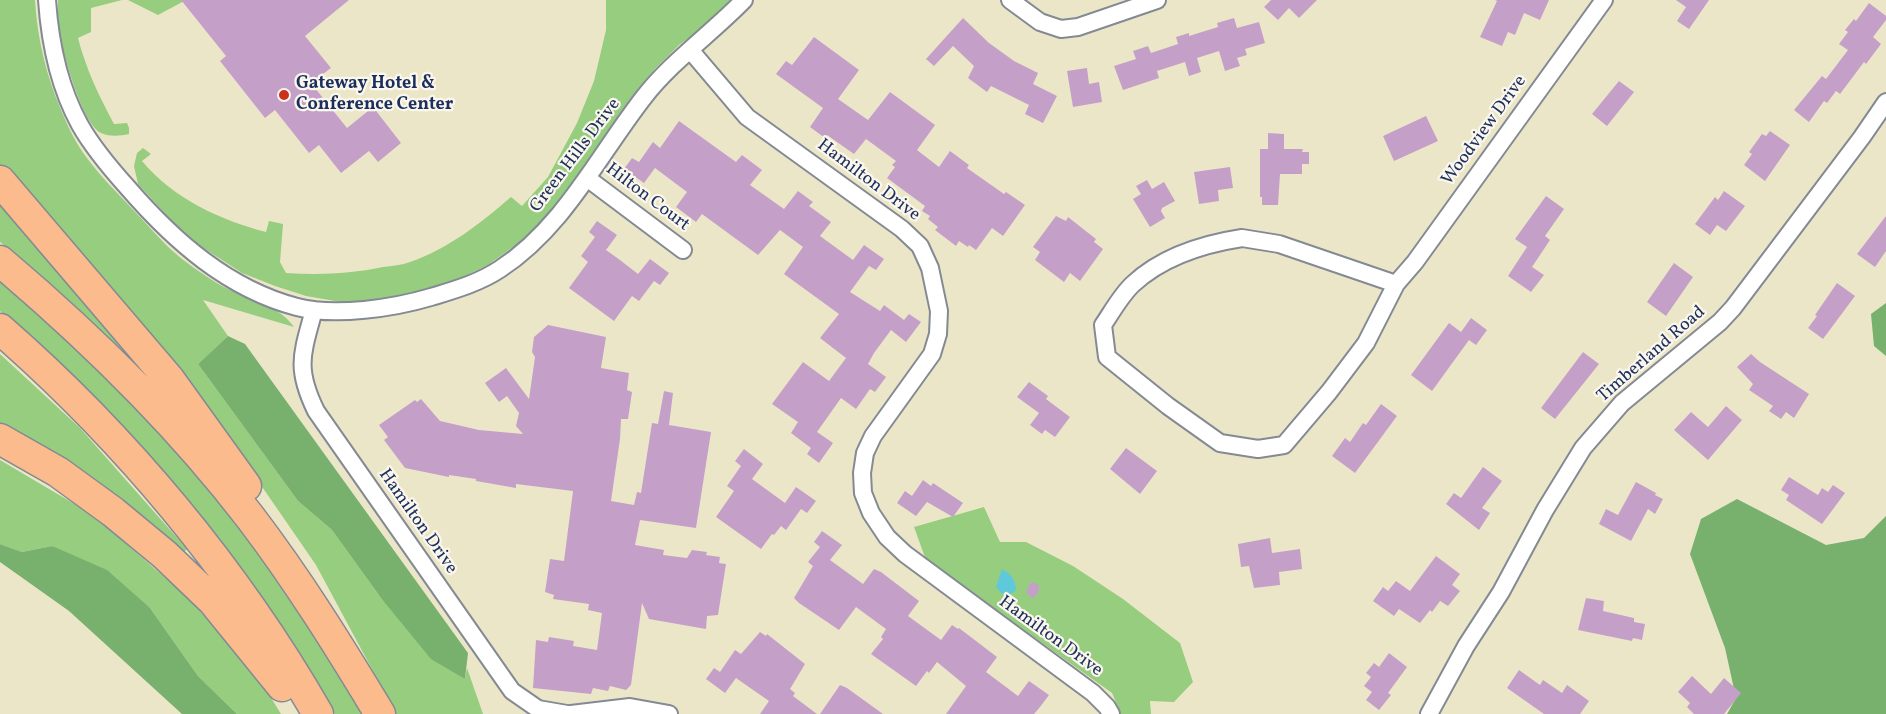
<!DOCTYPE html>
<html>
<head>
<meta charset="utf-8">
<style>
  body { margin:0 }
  canvas { display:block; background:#ece6c8 }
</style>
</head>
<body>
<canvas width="1886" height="714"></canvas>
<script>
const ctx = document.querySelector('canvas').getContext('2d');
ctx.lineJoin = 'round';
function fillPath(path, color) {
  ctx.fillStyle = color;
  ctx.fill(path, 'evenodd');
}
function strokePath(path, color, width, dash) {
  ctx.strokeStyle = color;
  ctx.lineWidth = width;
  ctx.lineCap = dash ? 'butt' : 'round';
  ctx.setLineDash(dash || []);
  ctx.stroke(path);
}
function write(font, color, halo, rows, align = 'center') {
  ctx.font = font + ' Vollkorn,serif';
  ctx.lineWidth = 4.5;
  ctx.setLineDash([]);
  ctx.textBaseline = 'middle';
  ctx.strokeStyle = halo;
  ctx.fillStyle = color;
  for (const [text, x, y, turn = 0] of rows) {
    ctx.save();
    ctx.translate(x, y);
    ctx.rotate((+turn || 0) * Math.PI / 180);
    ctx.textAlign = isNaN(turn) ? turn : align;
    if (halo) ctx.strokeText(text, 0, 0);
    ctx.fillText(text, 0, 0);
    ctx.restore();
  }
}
fillPath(new Path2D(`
  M0,0H35C38,49 51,92 73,136C88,165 115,190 137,214C150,227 161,241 175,253C186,263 200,272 212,280C239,299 275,300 294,327L203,300L228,336L198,364L298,501L332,530L381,598L465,679L467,668L483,714H396L316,565L216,420L107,285L0,165Z
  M58,0H122L91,8V32L78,38C86,69 99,96 114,124L127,123L129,128V134C120,136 110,137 101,133C82,124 62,49 58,28C57,19 58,9 58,0Z
  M128,0H186L158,15Z
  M606,0H732L712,21L679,45L655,69L554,209L518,243L488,265L428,293L392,300L341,302L306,296L275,286L242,273L202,247L172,221L138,184L134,166L137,153L143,148L151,154L142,161C174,199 220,220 266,232L269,221L283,224L280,262L286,273C319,275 350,274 383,267C392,266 402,265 410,262C448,249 481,223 511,197L522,206L548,177L577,123L594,81L606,30Z
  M0,193L154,374L147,377C100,330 52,284 0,242Z
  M0,277L94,361L191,467L254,545L319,639L364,714H335L319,684L255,588L53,359L0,311Z
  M0,354L80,428L187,549L179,558L0,431Z
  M0,460L93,515L186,596L254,670L281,714H237L198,676L150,608L52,546L22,552L0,544Z
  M984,507L1000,542H1026L1073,566L1123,599L1180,643L1193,682L1174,702L1150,701L1151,714H1121L1112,693L926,560L914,527Z`), '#96cd7f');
fillPath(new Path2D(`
  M1886,303V356L1874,346L1871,314Z
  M228,336L245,344L468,653L465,679L431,659L381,598L332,530L298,501L198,364Z
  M1737,499L1826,545L1864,538L1886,516V714H1727L1736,698L1725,648L1690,554L1701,519Z
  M0,544L22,552L52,546L107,570L150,608L198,676L237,714H182L69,611L0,562Z`), '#78b06e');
fillPath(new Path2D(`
  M1002,569C1012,575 1015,579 1016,590L1008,596L1001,593L996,587Z`), '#5fc8da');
fillPath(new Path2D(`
  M181,0H349L305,36L331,68L311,83L347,128L373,107L401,143L378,162L369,151L341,173L319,145L309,153L275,110L265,118L220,61L226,56Z
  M1271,0H1317L1299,18L1289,8L1278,20L1264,7Z
  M1495,0H1549L1540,20L1524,13L1515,35L1508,32L1502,46L1480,37L1497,1Z
  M1676,0H1709L1689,29L1677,21L1686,7Z
  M1869,3L1886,16V20L1873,37L1881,44L1866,64L1864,62L1840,94L1836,91L1827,103L1824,101L1809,122L1794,110L1822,76L1826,79L1848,50L1839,44L1848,32L1845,30L1854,19L1856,21Z
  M963,18L989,43L1014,61L1038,73L1033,84L1057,96L1043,123L1025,114L1029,105L991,86L987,92L968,78L974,66L953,46L934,66L926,59Z
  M1234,18L1237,28L1259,22L1265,43L1245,49L1247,55L1237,58L1240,66L1225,71L1219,51L1197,58L1201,72L1189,76L1185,62L1157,71L1159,78L1123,90L1114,66L1136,59L1133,51L1148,46L1151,53L1178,44L1176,37L1189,33V36L1218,27L1217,23Z
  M814,37L859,70L838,99L868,120L890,92L935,125L917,150L939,167L950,151L969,165L967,168L1004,194L1006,192L1025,205L1003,236L992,228L976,250L969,245L968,247L959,241L956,246L935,230L938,227L928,219L930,216L922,211L925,206L887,178L895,167L892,165L896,161L866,139L854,154L827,135L825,138L810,127L823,108L776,74L786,61L792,65Z
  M1087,68L1089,84L1099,82L1102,102L1073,107L1067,71Z
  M1619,81L1634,92L1607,126L1592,114Z
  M1426,116L1438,141L1394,161L1383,136Z
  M679,121L736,162L742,155L762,170L750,185L784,209L798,191L813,202L809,206L831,222L820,236L853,260L864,245L884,259L876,270L869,266L850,292L880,311L884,305L904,320L909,314L921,322L906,342L891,330L874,353L868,364L886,377L875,392L870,389L856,409L841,398L817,432L833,443L819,463L807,454L811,448L791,433L798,422L772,404L803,362L829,381L846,358L820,338L839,314L784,274L803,247L780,230L758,255L702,214L696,222L676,207L687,192L655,168L644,183L624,169L632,158L639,162L653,142L660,148Z
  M1770,131L1790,145L1765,181L1744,165L1752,154L1749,152L1762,134L1766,136Z
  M1268,133L1284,134V149H1303L1302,152H1309V164H1302V174H1280L1278,205H1262V197H1260V149H1268Z
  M1230,167L1233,188L1218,190L1219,201L1199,204L1194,172Z
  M1147,180L1152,189L1164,182L1175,201L1162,208L1161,211L1165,218L1150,227L1133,199L1141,194L1136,186Z
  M1724,191L1745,206L1726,231L1717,225L1710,235L1695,224L1715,197L1718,200Z
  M1546,196L1564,209L1545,236L1550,240L1532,267L1544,275L1531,292L1508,276L1527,247L1515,239Z
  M1056,216L1066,221L1068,217L1096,239L1094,242L1103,249L1080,281L1070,273L1064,282L1035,260L1040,252L1033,247Z
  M1886,216V251L1875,267L1857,254Z
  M597,221L617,235L606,250L620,260L638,274L650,259L669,273L660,285L654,281L639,301L632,296L614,321L569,288L588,262L581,256L595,237L589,232Z
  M1674,263L1693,277L1666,316L1647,302Z
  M1837,283L1855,296L1823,339L1808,328L1817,316L1815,315Z
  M1471,318L1487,330L1476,345L1469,340L1432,391L1411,375L1449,323L1461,332Z
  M548,325L606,337L601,368L629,373L627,390L632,392L628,419H621L620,439L611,501L634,505L637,492L641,493L652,423L658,424L664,391L673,393L669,425L711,432L696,528L640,520L635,545L664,550L663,555L687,558L692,550L707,552L706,555L720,557L719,563L726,564L718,615L707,616L706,629L649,619L642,603L631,685L626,690L610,686L608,691L593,688L591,694L533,688L536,640L548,642L549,637L574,641L573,646L597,650L602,613L588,610L589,604L553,599L554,595L545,592L550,559L564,561L573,491L516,484V488L476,481V479L449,475V477L405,468L384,440L388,437L379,425L415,400L417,402L421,399L440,421L479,430L523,434L516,426L519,413L507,396L499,402L485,383L506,368L529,399L535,357L532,352L534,337Z
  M1583,352L1599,364L1555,419L1541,408Z
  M1751,354L1760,362L1809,394L1794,418L1786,412L1781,419L1769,411L1773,406L1749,390L1753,384L1737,367Z
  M1029,382L1048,396L1046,399L1070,417L1055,437L1045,430L1042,434L1030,425L1039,413L1017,397Z
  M1381,404L1397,416L1355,473L1332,456L1345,438L1350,442L1363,423L1366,425Z
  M1726,406L1742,420L1708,460L1674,430L1691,412L1708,427Z
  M1126,448L1157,471L1140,494L1110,469Z
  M744,449L763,464L752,479L785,503L796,487L816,501L807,513L801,509L786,530L781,526L774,535L772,534L761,549L716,517L734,491L727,486L741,466L735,461Z
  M1483,467L1502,481L1482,508L1490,513L1479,530L1446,504L1454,493L1461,498Z
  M1789,477L1818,495L1822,488L1828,492L1833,485L1845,493L1822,524L1786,500L1789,495L1781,490Z
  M923,480L931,486L933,483L963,503L953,517L927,502L916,516L897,503L905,491L912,496Z
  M1636,482L1656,493L1655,495L1663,499L1655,514L1648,509L1631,541L1599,524L1606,509L1618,515Z
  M822,531L842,545L830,560L863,584L874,569L881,572L919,601L908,616L941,640L952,625L958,629L959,628L997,657L986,672L1018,696L1029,681L1049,695L1040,707L1034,714H946L966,686L937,662L929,673L927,671L916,686L871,654L883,639L881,637L886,629L856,607L839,630L799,603L794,598L813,566L808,562L820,547L814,542Z
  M1270,538L1272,553L1300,549L1302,569L1279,572L1280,585L1254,588L1249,566L1241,567L1238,544Z
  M1436,556L1460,574L1452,585L1460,591L1448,606L1440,601L1432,612L1430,610L1420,623L1399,609L1394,616L1373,601L1383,587L1388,591L1396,581L1410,591Z
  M1030,583H1035L1039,586V591L1033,599L1026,592Z
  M1586,598L1604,601L1603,611L1634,618V622L1645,624L1642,640L1633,638L1632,641L1578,630Z
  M760,632L766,636L767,634L805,664L790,689L795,693L793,696L817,714H760L769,701L746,685L736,678L725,693L706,679L714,668L720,672L735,650L741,654Z
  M1389,653L1407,667L1388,693L1391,695L1379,710L1366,700L1372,692L1364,686L1371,677L1366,673L1374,663L1379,667Z
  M1519,670L1540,685L1543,680L1562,693L1567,685L1589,701L1580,714H1544L1507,688Z
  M1692,676L1711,694L1724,678L1741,693L1724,714H1694L1687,707L1690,703L1678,692Z
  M840,685L847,688L883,714H820Z`), '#c4a0c9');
const minor = new Path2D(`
  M47,0C50,43 59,87 80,125C93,148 110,168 128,188C174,241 228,289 297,307C335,317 394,308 431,297C454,290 479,283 500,269C564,227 598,156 644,97C672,61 712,33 744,0
  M1010,0L1040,22L1061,29L1078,27L1157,0
  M691,51L747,117L902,229L920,246L930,268L939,311L938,334L932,354L873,436L865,453L862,473L863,493L871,513L887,537L905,554L1093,693L1107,707L1111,714
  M587,178L683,250
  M1242,238L1279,244L1396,284L1366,343L1329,392L1284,445L1258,449L1220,443L1168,406L1107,357L1103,325C1112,312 1121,295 1133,284C1162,257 1203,244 1242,238Z
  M1396,284L1415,262L1604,0
  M314,310C302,354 295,368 316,411L512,691L538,709L567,714
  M571,714L630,707L669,714
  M1429,714L1466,646L1501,592L1545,510L1583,448L1622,403L1720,322L1733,308L1862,137L1886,102`);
const motorway = new Path2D(`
  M0,181L169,379L246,486
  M0,261C91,338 177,422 250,517C298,580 339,646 380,714
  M0,329C125,438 235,570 318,714
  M0,439L58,472L113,512L165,555L213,601L282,686`);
strokePath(minor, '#848a93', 20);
strokePath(motorway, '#848a93', 33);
strokePath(minor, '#fff', 16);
strokePath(motorway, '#fbbb8c', 30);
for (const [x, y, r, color] of [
  [284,95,6,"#c8321e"]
]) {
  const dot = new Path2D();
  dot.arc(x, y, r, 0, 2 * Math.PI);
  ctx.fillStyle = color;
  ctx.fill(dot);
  strokePath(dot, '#fbf7ec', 2);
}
write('bold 18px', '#1b2f5e', '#fbf7ec', [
  ["Gateway Hotel &",296,85],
  ["Conference Center",296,106]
], 'left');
write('18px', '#1b2f5e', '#fbf7ec', [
  ["Woodview Drive",1485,131,-54],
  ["Green Hills Drive",576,156,-53],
  ["Hamilton Drive",868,181,37],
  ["Hilton Court",647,198,37],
  ["Timberland Road",1652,355,-41],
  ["Hamilton Drive",417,522,55],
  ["Hamilton Drive",1050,637,36]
]);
</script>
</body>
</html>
